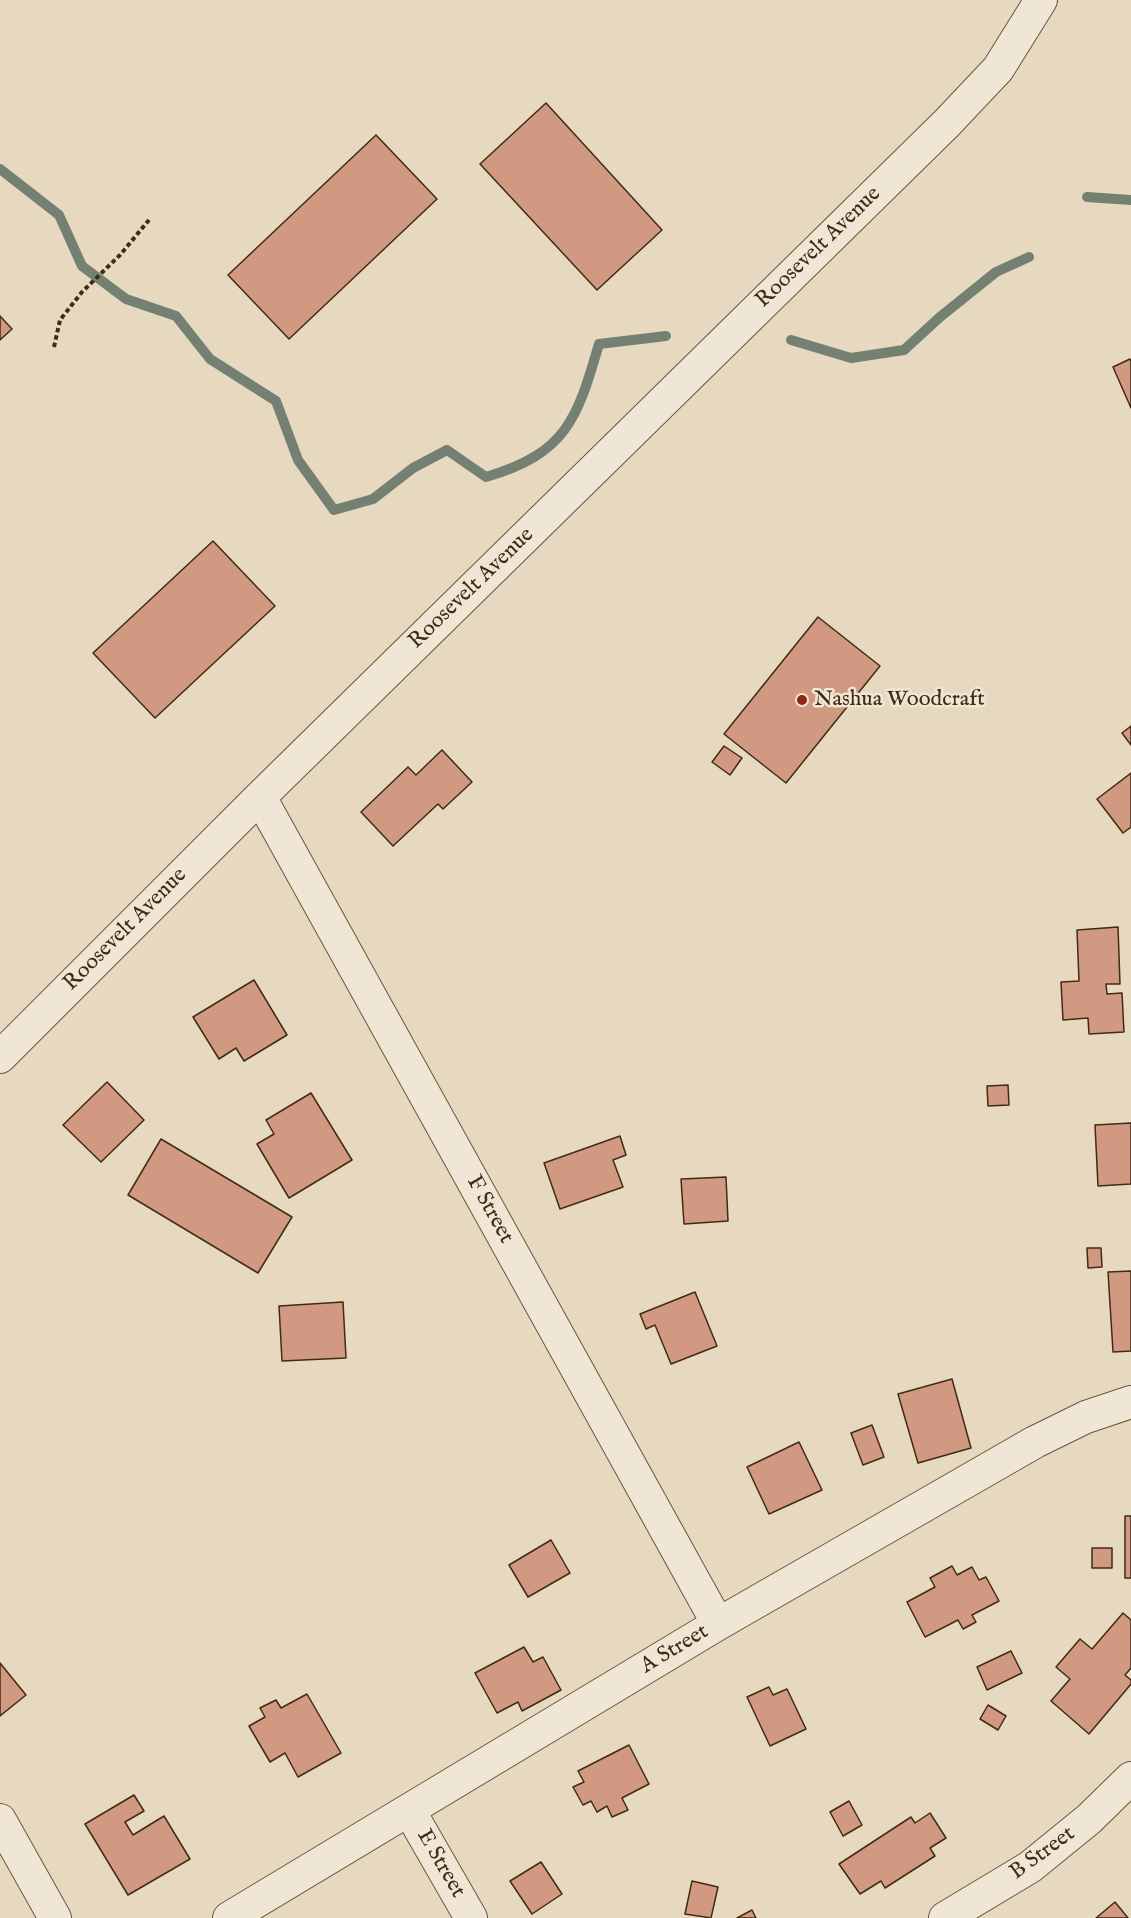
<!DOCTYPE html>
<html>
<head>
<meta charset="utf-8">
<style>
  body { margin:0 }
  canvas { display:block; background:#e7d9bf }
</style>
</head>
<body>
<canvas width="1131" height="1918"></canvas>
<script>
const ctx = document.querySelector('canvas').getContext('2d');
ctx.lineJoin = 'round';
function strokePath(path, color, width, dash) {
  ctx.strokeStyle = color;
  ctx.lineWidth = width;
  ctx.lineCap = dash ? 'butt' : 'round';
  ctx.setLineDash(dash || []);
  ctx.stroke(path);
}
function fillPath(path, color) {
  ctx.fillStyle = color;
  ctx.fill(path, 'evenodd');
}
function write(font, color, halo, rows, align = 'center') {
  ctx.font = font + ' "IM FELL English",serif';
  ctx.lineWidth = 5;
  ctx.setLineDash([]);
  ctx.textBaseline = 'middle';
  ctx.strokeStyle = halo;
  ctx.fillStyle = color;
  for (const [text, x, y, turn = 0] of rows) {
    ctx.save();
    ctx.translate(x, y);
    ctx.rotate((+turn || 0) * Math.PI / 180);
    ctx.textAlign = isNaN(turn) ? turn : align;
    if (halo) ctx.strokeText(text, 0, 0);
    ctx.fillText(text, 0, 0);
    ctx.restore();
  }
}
strokePath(new Path2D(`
  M0,169L59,215L82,266L126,299L176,316L210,359L276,401L298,460L334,510L373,499L413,468L447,450L486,477C567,453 577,419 599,344L666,336
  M1087,197L1131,200
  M791,340L851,358L904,350L940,317L996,272L1029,257`), '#748172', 10);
const building = new Path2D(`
  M546,103L662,230L597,290L480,164Z
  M376,135L437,199L289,339L228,275Z
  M0,316L12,329L0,340Z
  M1130,359L1131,361V408L1113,367Z
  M213,541L275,606L155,718L93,653Z
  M818,617L880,666L786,783L724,734Z
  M1131,726V745L1122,733Z
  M724,746L742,758L730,775L712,762Z
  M442,750L472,782L443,809L438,804L393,846L361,812L408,767L416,775Z
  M1131,773V827L1123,833L1097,799Z
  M1118,927L1120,984H1106L1107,994L1122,993L1124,1032L1089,1034L1088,1018L1063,1020L1061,982L1079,981L1077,930Z
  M254,980L287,1035L244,1061L236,1048L219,1059L193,1017Z
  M107,1082L144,1120L101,1162L63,1125Z
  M1008,1085L1009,1105L988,1106L987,1086Z
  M311,1093L352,1160L289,1198L257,1144L274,1134L266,1120Z
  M1131,1123V1184L1098,1186L1095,1125Z
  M620,1136L626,1155L613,1160L623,1187L560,1209L544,1163Z
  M161,1139L292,1217L258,1273L128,1195Z
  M726,1177L728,1221L684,1224L681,1179Z
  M1087,1248H1101L1102,1267L1088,1268Z
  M1131,1271V1351L1113,1352L1108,1272Z
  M695,1292L717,1346L671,1364L655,1325L646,1329L640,1314Z
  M343,1302L346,1358L282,1361L279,1306Z
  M952,1379L971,1448L918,1463L898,1394Z
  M872,1425L884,1457L863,1465L851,1433Z
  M799,1442L822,1490L769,1514L747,1467Z
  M1125,1516H1131V1578H1125Z
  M551,1540L570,1573L528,1597L509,1565Z
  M1092,1548H1112V1568H1092Z
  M952,1566L957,1575L972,1567L979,1580L986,1577L999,1601L972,1615L976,1622L963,1629L958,1620L925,1637L907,1602L935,1587L930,1578Z
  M1123,1613L1131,1620V1668L1125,1675L1131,1680V1684L1089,1734L1051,1701L1070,1679L1056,1667L1080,1639L1092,1649Z
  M524,1647L533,1662L543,1657L561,1690L522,1711L518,1702L497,1713L475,1673Z
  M1011,1651L1022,1673L987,1690L977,1667Z
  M0,1663L26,1695L0,1716Z
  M769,1687L773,1695L787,1689L806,1729L770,1746L747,1697Z
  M307,1694L341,1753L298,1777L285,1753L270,1762L249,1726L265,1717L260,1708L276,1700L281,1708Z
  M988,1705L1006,1716L998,1730L980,1719Z
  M629,1745L649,1784L622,1798L628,1810L612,1817L607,1806L597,1812L591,1801L583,1805L573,1787L584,1782L578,1771Z
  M134,1795L144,1811L125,1822L133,1835L164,1816L190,1859L128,1895L85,1824Z
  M849,1801L862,1825L843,1836L830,1812Z
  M930,1813L946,1838L930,1848L935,1856L885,1888L881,1881L860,1894L839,1864L911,1817L915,1823Z
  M541,1862L562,1894L532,1914L510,1881Z
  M692,1881L718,1887L711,1918L685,1914Z
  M1115,1902L1128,1918H1096Z
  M752,1910L756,1918H737Z`);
fillPath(building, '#d19982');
strokePath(building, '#402b13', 1.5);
const minor = new Path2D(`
  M260,797L718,1624
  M0,1057L260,797L947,123L998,69L1041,0
  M409,1810L471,1918
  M0,1820L55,1918
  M229,1918L718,1624L1035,1442L1086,1417L1131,1402
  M945,1918L1030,1867L1089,1819L1131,1778`);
strokePath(minor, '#6a563e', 34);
strokePath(new Path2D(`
  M54,347L60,320L82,292L120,255L149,220`), '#402b13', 4, [4.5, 3]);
strokePath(minor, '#efe6d5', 32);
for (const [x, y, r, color] of [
  [802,700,6,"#8f2418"]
]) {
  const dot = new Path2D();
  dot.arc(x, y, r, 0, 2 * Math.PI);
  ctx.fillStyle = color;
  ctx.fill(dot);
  strokePath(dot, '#efe6d5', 2);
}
write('22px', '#402b13', '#efe6d5', [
  ["Roosevelt Avenue",819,248,-44],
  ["Roosevelt Avenue",472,589,-44],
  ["Roosevelt Avenue",126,930,-45],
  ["F Street",489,1210,61],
  ["A Street",675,1650,-31],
  ["B Street",1043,1854,-36],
  ["E Street",440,1864,60]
]);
write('22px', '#402b13', '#efe6d5', [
  ["Nashua Woodcraft",814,700]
], 'left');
</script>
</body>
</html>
